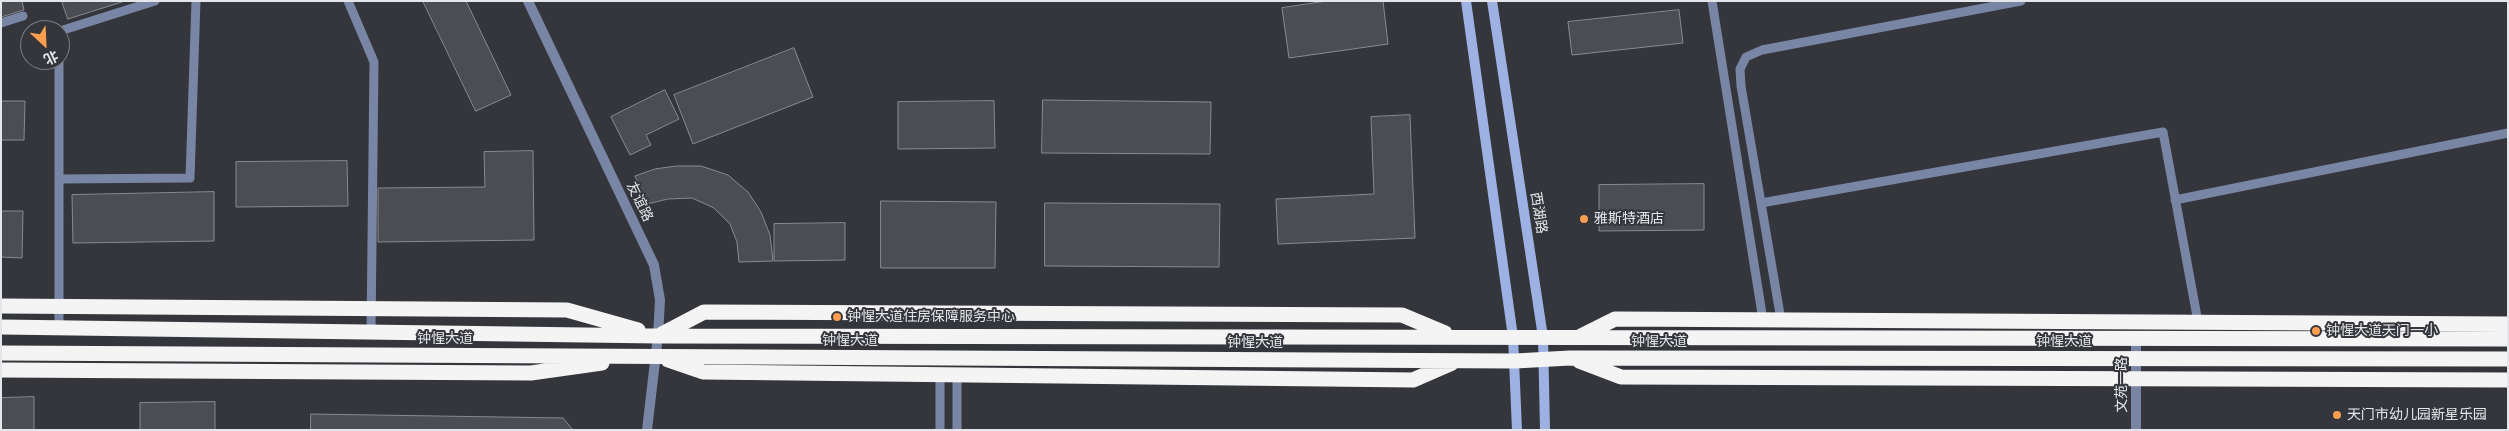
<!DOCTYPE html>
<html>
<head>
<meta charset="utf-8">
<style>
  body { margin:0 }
  #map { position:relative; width:2509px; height:431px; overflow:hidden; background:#34363c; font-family:"DejaVu Sans","Noto Sans SC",sans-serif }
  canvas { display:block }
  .frame { position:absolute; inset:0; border:2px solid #e4e6e9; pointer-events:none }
  .north { position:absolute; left:20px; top:20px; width:50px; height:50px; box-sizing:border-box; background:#34363c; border:1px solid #7a7c81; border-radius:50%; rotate:155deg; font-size:14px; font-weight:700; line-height:20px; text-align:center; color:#e4e6e9 }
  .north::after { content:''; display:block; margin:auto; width:18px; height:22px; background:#fb9e50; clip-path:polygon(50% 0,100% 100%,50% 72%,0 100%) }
</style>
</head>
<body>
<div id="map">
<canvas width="2509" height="431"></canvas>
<div class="frame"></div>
<div class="north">北</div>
</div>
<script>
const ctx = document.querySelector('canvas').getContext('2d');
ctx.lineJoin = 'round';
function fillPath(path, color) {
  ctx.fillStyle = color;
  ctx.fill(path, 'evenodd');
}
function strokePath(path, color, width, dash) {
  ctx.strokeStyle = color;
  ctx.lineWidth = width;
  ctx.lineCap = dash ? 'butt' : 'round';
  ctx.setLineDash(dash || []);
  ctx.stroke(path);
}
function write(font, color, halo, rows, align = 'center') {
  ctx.font = font + ' "DejaVu Sans","Noto Sans SC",sans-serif';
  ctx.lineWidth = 4;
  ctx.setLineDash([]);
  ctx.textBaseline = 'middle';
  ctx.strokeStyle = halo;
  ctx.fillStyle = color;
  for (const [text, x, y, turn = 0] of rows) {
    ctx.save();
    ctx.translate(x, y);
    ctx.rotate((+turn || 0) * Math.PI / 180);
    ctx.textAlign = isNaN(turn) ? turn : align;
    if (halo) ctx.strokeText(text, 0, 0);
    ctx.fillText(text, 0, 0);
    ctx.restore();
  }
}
const building = new Path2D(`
  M1,1H22L24,10L1,17Z
  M62,1H125L68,19Z
  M423,1H466L511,95L476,111Z
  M1327,1H1383L1388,44L1289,58L1282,8Z
  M1679,10L1683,43L1572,55L1568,22Z
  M794,48L813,97L693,144L674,95Z
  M665,90L679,119L646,135L651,145L630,155L611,117Z
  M1043,100L1211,102L1210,154L1042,153Z
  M1,101H25L24,140H1Z
  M994,101L995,148L898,149V102Z
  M1410,115L1415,238L1278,244L1276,199L1374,194L1371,117Z
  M533,151L534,240L378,242V188L485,187L484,152Z
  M347,161L348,206L236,207V162Z
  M677,166H701L728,175L748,192L761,212L770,235L773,261L739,262L737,242L730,224L714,208L692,198L668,199L647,204L635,176L655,169Z
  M1704,184V230L1599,231V185Z
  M214,192V241L73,243L72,195Z
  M881,201L996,202L995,268H881Z
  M1045,203L1220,204L1219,267L1045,266Z
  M1,211H23L22,258L1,257Z
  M845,223V260L774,261V224Z
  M34,397V430H1V398Z
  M215,402V430H140V403Z
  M311,414L563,418L573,430H311Z`);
fillPath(building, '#4b4d53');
strokePath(building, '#888a90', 1);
strokePath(new Path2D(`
  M348,1L374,62L371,332
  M1712,1L1763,320
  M1,23L23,16
  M60,31L155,1
  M59,179L190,178L196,1
  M2175,200L2508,133
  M1761,203L2163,132L2198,322
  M1781,320L1741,86L1740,69L1746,57L1762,50L2021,1
  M59,328V60
  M940,430V375
  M957,430V375`), '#7985a4', 9);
strokePath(new Path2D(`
  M528,1L654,265L660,300L658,336L647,430
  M2136,339V430`), '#7985a4', 10);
strokePath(new Path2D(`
  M1466,1L1513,337L1517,430
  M1492,1L1543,337L1545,430`), '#9eb1e3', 10);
strokePath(new Path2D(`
  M1,306L567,310L638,330
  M1,327L658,336L2508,339
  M662,334L704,312L1402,315L1445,333
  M1581,336L1615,319L2508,324
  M1,353L1515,361L1570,358L2508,359
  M668,360L703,372L1413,380L1452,363
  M1579,361L1621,377L2508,380
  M1,370L531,373L602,363`), '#f4f4f4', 15);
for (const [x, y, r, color] of [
  [1584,219,5,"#fb9e50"],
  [837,317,5,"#fb9e50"],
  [2316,331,5,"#fb9e50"],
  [2337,415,5,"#fb9e50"]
]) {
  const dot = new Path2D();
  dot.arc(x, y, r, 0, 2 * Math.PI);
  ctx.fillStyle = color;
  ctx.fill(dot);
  strokePath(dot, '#34363c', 2);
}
write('14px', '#e4e6e9', '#34363c', [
  ["友谊路",639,202,64],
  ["西湖路",1538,213,81],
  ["钟惺大道",445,339],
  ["钟惺大道",850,341],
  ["钟惺大道",1659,342],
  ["钟惺大道",2064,342],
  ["钟惺大道",1255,343],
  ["文苑一路",2122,385,-90]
]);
write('14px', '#e4e6e9', '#34363c', [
  ["雅斯特酒店",1594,219],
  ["钟惺大道住房保障服务中心",847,317],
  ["钟惺大道天门一小",2326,331],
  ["天门市幼儿园新星乐园",2347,415]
], 'left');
</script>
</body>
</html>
